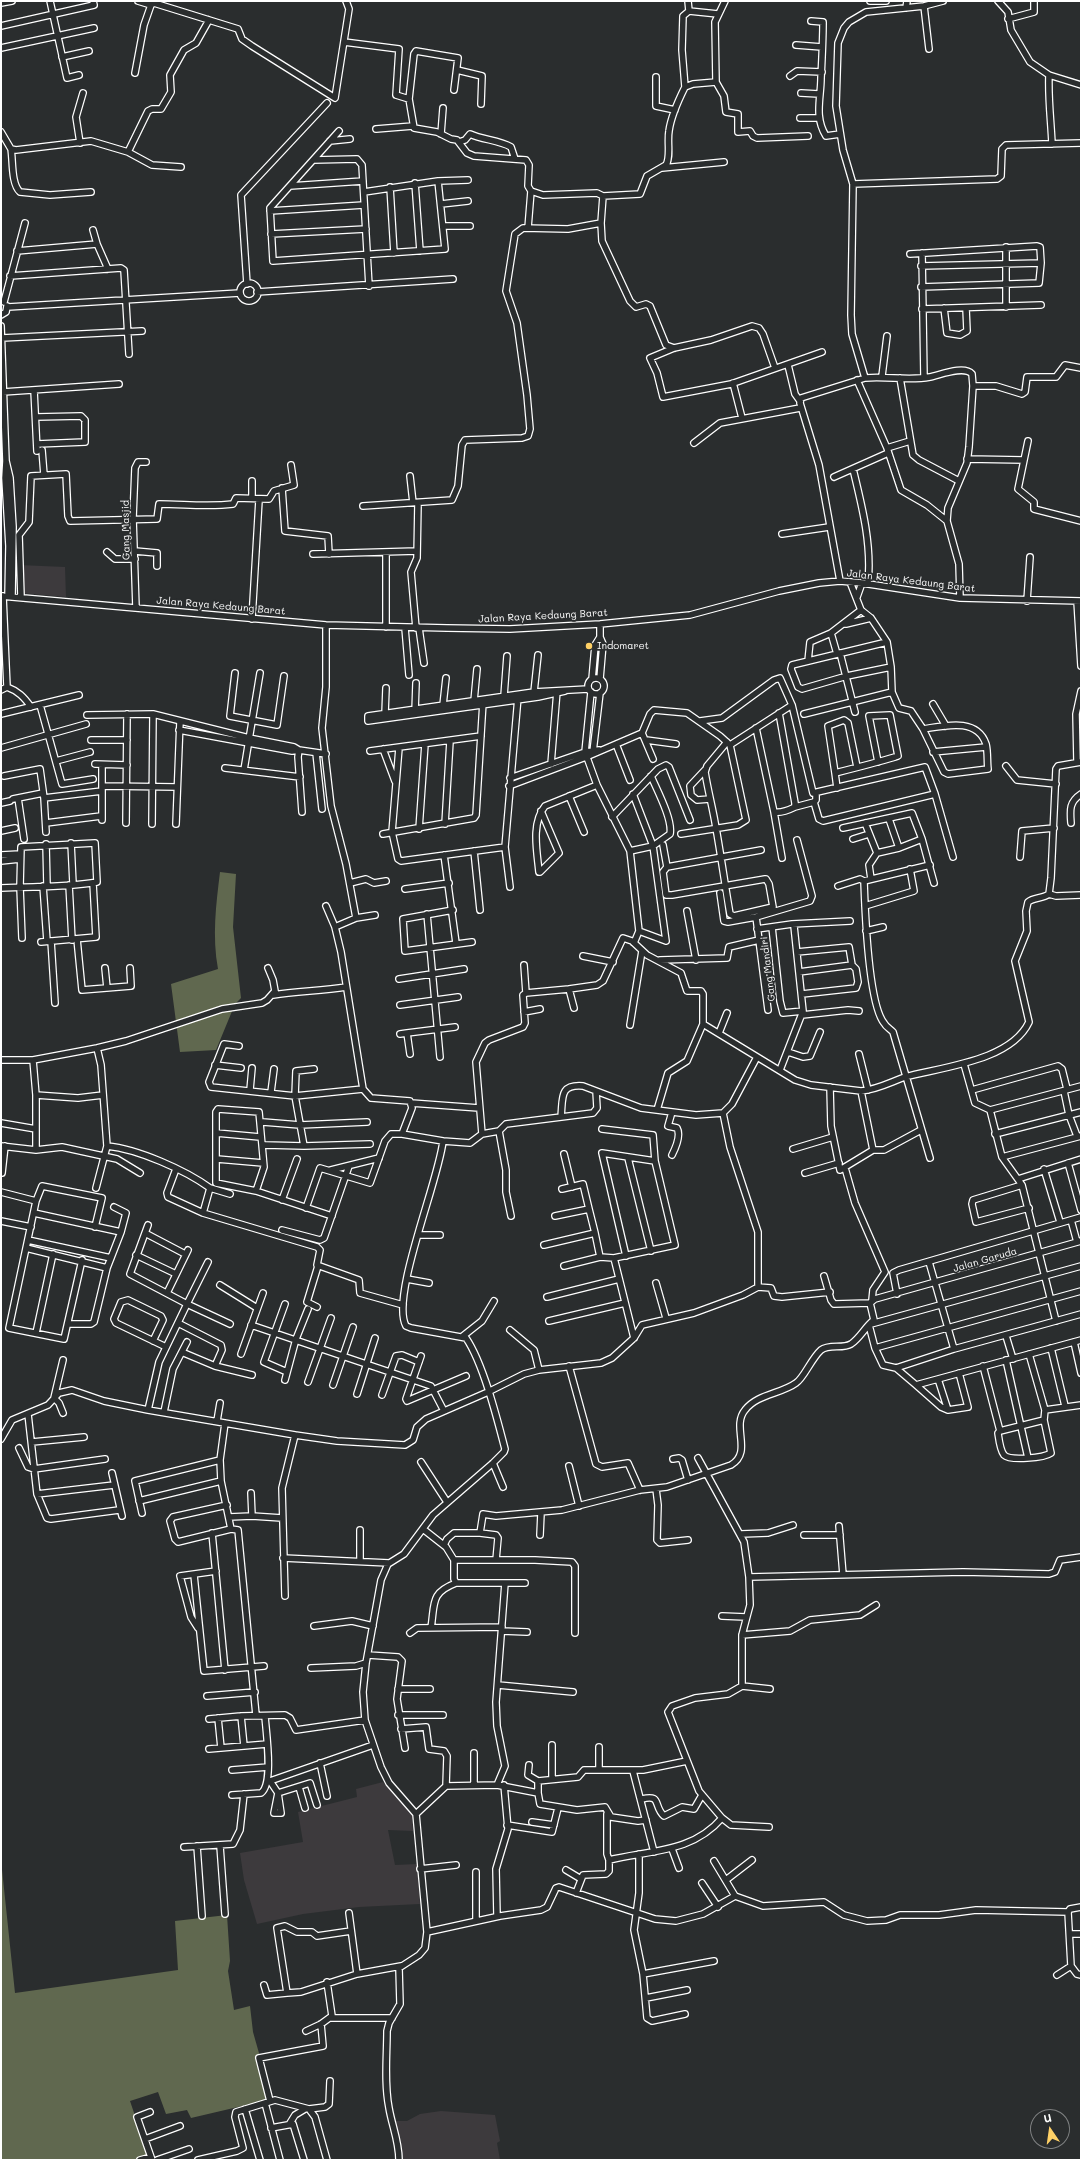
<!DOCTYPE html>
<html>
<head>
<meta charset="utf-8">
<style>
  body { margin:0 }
  #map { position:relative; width:1082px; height:2161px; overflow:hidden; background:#2a2d2e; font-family:Mali,sans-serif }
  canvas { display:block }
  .frame { position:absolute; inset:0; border:2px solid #fff; pointer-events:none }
  .north { position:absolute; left:1030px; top:2109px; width:40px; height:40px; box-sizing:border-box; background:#2a2d2e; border:1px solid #7f8182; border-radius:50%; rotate:347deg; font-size:11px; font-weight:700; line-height:16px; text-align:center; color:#fff }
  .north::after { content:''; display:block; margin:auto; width:14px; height:18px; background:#ffd166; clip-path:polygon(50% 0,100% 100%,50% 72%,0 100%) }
</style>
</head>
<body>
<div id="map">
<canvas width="1082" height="2161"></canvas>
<div class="frame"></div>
<div class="north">U</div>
</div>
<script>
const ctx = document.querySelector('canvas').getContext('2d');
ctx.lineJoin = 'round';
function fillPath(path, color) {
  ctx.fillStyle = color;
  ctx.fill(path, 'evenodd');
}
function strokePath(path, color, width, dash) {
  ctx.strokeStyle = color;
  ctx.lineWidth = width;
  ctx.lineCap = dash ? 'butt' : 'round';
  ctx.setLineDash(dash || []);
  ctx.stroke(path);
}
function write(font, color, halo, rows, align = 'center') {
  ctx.font = font + ' Mali,sans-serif';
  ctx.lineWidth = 3.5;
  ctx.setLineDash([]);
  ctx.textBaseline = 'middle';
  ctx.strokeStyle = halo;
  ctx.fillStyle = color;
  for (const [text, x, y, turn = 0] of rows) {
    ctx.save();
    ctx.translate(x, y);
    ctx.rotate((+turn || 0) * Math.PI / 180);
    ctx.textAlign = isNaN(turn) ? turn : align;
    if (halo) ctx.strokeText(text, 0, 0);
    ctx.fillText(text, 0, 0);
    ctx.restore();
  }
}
fillPath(new Path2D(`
  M19,565L65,567L66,597L21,593Z
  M383,1782L412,1815L413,1831L388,1830L395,1865L417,1864L420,1904L359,1907L303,1914L257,1924L244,1880L240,1853L303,1842L298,1812L357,1797L356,1789Z
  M441,2111L495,2115L500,2141L497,2143L500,2160H397L394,2121H407L420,2114Z`), '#3d3a3d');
fillPath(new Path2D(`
  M220,872L236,874L233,927L241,998L235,1004L216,1050L180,1052L171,984L218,969C212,936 216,905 220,872Z
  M1,1860L15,1993L178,1970L175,1921L227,1915L230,1961L228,1971L234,2010L250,2006L253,2032L272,2099L191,2118L187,2110L166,2114L158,2092L130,2101L150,2160H1Z`), '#60684f');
const minor = new Path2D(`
  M50,1L67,78L79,75
  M138,1L151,5
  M688,1L689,11L718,14
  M870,1H886
  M998,1L1008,12L1011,30L1030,62L1049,75L1081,85
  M1,3L12,1
  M924,6L929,49
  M906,8L907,1
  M1008,19L1034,12V1
  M811,21L823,22C823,40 822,59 821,78C821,98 814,117 826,136L840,134
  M1,26L94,5L93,1
  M344,42L399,49L396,95L409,99L414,128L437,132L451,139L457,140L467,153L474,156L526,160L529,165L528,186L531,191L543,195L597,193L603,196
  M796,45L822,47
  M1,48L94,28
  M62,57L89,51
  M457,70L482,76L481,104
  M135,73L144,25L151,5L154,3L238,29L242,39L252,46L335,98L349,9L346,1
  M1049,75C1048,98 1051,121 1052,144
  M790,76L797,71L822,72
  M656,77V106L675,110
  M716,82L724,96L726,112L738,114V132L750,131L753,136L757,138L808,136
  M685,87L682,50L683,16L689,11
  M801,93L819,94
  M409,99L414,54L416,51L458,58L454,90
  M800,118H818
  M376,129L413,126
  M339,131L313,160L357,159L362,165L369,286
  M1,132L11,149L16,150L91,141L128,152L152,165L181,167
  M441,134L443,108
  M330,141L350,139
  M459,142L465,140L470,134C483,140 499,140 511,147L515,159
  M80,143L76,117L83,93
  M11,149C13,160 11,184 20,192L50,195L91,192
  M128,152L148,111L152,109H161L171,92L170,75L184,50L196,43L209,20
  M313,160L270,208L273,261L445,249L438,181L364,192
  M662,168L724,162
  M438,181L468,180
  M415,183L420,251
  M853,184L843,150L836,106L838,43L844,28L849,22L866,12L924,6L943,1
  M290,186L363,181
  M390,187L394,253
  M441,204L468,201
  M270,211L364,205
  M601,223L602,241L630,301L636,307L646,304L650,306L666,345L674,348
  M443,226H470
  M528,228L531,191
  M93,230L97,244
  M271,234L366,229
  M1006,247V307
  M17,251L97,244L108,269
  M922,253L924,378
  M910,254L1037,246L1040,247L1041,263L1039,283L921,287
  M921,266L1041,263
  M10,276L121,268L124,270L129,354
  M240 292a9 9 0 1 1 18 0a9 9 0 1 1-18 0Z
  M247,284L241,195L327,103
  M257,292L453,279
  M4,302L25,223
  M8,307L240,293
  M944,308L947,333L960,335L967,331L966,308
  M922,309L1041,305
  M1,315L6,312L7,306
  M1,326L6,461L5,478L9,546L8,596
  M2,338L142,331
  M788,365L795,394L800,401
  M775,368L763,334L759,328L752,326L711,340L674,348L650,358L657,373L663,397L731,384L822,352
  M882,376L887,336
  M900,378L913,455L919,460L959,481
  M857,380L887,448L901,490L927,505L947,521
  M733,383L742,418
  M973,386H996L1022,394L1025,392L1027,377H1056L1065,365L1081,368
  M34,390L37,451
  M3,392L119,384
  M36,417L81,416L85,420V442L37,444
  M1028,441L1018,489L1034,502V509L1081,521
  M694,443L720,423L800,408
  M887,448L910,441
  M42,450L44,475
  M967,459L1024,460
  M6,461L10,478L13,527L12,596
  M853,469C862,506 872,545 868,583
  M410,476L413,503
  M834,477L888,453
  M282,488L285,531L328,536L329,554
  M252,498V481
  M363,506L452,500L458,486L462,445L465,440L522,438L528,436L530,429L527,395L517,323L506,291L515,234L523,228L568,229L601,223L603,196L640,194L647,176L666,165C671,157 667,142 669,131C671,116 678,101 685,87L693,84L716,82L715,22L725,1
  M782,534L829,527
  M135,551L157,553V566
  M107,552L115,559H135
  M313,554L417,551
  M840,581L819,465L800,403L801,398L865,378
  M850,582L861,610L871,618L887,642L891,667L892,692L899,708L911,711L923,729L944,772L948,774L988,769C987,762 988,752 986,744C977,717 944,726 923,729
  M1,596L326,625L447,628L510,629L600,624L690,615L779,591L819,583L840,581L862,583L960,598L1081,601
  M3,596L7,687
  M21,597L19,535L29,522L31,476L66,474L68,516L70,521L157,519L159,504C184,504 208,507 233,504L236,498L269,499L274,491L294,485L291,465
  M857,597L862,583
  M960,598L959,564L947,521L948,508L967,463L969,447L973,386L972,374C964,365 940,375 930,377C909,381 887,376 865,378L852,334L851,315L853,184L997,179L1001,176L1002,149L1006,145L1081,143
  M1027,601L1030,557
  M1077,601L1081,666
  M136,608L133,518L135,468L138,462H146
  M252,619L259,500
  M846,624L871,618
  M326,625V687L322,728L331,806L346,864L356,918L335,927
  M386,627V553
  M405,628L409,675
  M416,628L411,572L417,558L418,503
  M419,628L424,663
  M831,633L837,654
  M600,637L603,644L600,679
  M887,642L792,665L791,669L798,687L802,689L847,676L891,667
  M840,653L855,712
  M808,661L810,642L831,633L861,610
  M235,673L230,716L277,725L284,676
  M588 686a8 8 0 1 1 16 0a8 8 0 1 1-16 0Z
  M592,679L595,645L600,637V624
  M1,690L7,687C18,691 24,697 31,707
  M565,691L538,697L368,721V716L534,692L588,689
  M534,692L538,655
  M591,692L585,752L597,785L630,851L639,931L634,943
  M504,696L507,656
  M474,701L477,669
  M933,704L946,726
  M40,705L62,784L93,779
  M443,705L446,678
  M415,712L416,683
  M1,714L79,695
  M385,714L386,688
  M804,714L892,692
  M87,715L153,714L249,738L294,747L299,750
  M700,721L722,718L774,680L780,678L792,705L813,793L925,767L935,794L823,821L819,819L814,802
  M756,728L774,812C780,813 789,810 795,807V803L779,713
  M179,730L292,751L299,750L326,754
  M91,740H127
  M646,740L676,744
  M616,744L630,780
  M730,745L792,705
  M1,748L86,724
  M399,748L392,832L398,859L401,861L505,847
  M383,749L395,781
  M299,750L298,757L302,812
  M370,751L481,736
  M593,752L600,693
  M933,752L986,747
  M316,753L322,809
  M653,759L642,733L650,714L654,710L687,713L720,736L730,745L746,820L738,825L681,834
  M56,761L90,752
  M1077,762L1076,714L1081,691
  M95,764L127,765
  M551,764L557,691
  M1006,766L1017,780L1056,784
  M225,768L300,777
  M244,770L260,673
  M705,770L690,786L691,795L697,800L710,799
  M835,773L828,726L844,720L848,723L857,767
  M4,776L40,769L44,798L46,832
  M510,778L585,752L599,750
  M102,786L177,787
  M509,786L586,757L642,733
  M837,788L835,773C855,768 875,763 895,757L898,756L890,715L869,716L878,762
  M633,794L653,846L670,834C673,820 657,790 651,776
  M935,794L953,857
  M569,796L584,832
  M18,798L24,839
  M44,798L102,791
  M13,799L43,793
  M1,803L10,801
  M795,807L814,802L816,800V793
  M541,811L559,853L540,872H539C537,851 531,823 545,806L597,785
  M774,812L782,858
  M612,817L658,769L666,765L669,767L690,820
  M889,819L899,848
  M102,820V765
  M46,823L101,816
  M126,823L127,714
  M865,823L877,853L899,848L922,839
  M1071,823C1070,810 1069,802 1081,794
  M152,824L153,714
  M176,824L180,721
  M445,824L450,741
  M843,828L912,813L922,839L934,883
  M419,829L425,744
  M1,831L15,828
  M383,834L474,818L476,815L483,702
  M853,839L869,834
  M71,843L73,884
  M46,844L47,886
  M663,845L667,867L663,872L666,895H672L765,879H766L769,884L773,907L734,916L730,914C725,885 721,856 716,828C713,809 708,791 705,772L707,766L727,742
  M474,851L480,910
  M630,851L653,846L666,941L639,931
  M1,855L20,854
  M444,855L456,943
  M1020,857L1022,831L1054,828
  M1,861L20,859
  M667,867L761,850
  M871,879L869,865L877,853
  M864,881L930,865
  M350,883L366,879L374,883L386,881
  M69,885L72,940
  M43,886L47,941
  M838,886L860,879L864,881C865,909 868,1003 884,1023C886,1027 890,1029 893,1032L930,1158
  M510,887L505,847L518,697
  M1,888C33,886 65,888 97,882L95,843L21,847L20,887L22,938
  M405,889L449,883
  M720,893L724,921L728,922L756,917L810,901L812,896L797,840
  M1049,894L1056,896L1081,895
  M326,906L335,927L341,952L363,1089L371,1098L410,1101L412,1108L402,1134
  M865,906L914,891L910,869
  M453,910L403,919L405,951L472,942
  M687,911L696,960
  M427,914L440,1057
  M756,917L768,1010
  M356,918L375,915
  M772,927L780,1001L783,1013L803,1011
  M757,929L792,924L850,921
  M866,931L883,927
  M77,939L82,990L131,986L130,968
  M51,941L55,1003
  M41,942L96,937L93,883
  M797,952L849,947L852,965
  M583,956L613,962
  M660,960L727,958L729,947L759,940
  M524,965L526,993L569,989L574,1008
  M105,968L107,988
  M799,972L852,965
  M399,979L464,969
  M569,989L597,985L603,981L623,938L632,941L647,955L681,973L687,991H701L703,994V1024L687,1061L668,1073L657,1110
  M802,994L856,988L858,982L856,969L852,965
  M273,995C297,991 321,991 346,987
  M400,1005L458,997
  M524,1012L540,1009
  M802,1015L848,1010L859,1011
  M703,1024L795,1080L811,1085L861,1091C876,1090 891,1082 905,1077C942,1067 1011,1061 1029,1022L1015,961L1027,931L1026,911L1028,902C1034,897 1042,899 1049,894L1051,878L1056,769L1058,766L1081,762
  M630,1025L642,951
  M719,1033L727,1013
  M400,1034L407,1033
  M239,1046L224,1044L209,1082L211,1087L295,1096L363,1089
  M788,1052L803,1057L810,1056L820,1032
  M410,1054L407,1033L455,1027
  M859,1054L868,1090
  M757,1057L732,1104L723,1113L730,1147L758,1232V1287
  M1,1060H33L97,1048L126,1041L222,1009L262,1003L267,1000L275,991L273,980L268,968
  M33,1060L36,1095L78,1098L103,1095
  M964,1064L975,1103L990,1110L1002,1157L1022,1185L1056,1321
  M215,1065L241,1068
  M780,1070L803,1011L794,926
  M830,1087L831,1126L840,1170L873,1150H884L921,1130
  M250,1090L252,1068
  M972,1090L1058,1066L1062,1069L1067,1089
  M861,1091L873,1150
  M1064,1091L1069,1115L1077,1136
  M271,1092L274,1069
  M36,1095V1129
  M411,1103L479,1108
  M990,1110L1081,1086
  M672,1112L668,1126L677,1128C681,1135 676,1147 672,1155
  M561,1117C563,1098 559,1084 583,1086L641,1108L696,1115L723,1113
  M263,1122L300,1125L367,1122
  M1,1123L36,1129V1150
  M602,1129L653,1135L655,1161L675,1245L614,1258L634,1338
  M499,1131L506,1170V1192L511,1216
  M216,1133L260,1137
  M482,1134L476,1062L485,1043L489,1040L523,1027L525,1023L523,995L526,993
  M995,1134L1081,1112
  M443,1141L470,1143L482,1134L499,1131L506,1124L593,1113L597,1108L596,1091
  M265,1145L304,1146L295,1096L296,1071L314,1069
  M1,1146L36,1150L62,1147L117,1159L140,1173
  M107,1146C138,1149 185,1170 210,1188L203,1213
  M304,1146L370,1144
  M793,1149L833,1137
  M564,1154L572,1187
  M1002,1157L1081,1136
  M628,1158L651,1251
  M217,1159L263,1163
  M1068,1163L1081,1210
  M845,1168L855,1203L885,1272L873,1290L872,1300
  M176,1169L167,1193L168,1197L203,1213L317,1247L320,1250L317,1265L359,1280L360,1293L403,1305
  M1044,1169L1060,1222
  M331,1170L379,1158
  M2,1173L5,1146
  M805,1173L839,1163
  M1018,1179L1081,1159
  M1022,1185L973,1200L972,1204L976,1222L1029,1208
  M96,1188L107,1146L101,1065L97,1048
  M210,1188L230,1194
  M562,1189L583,1184L589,1209
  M256,1191L264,1167L259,1112L218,1109L216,1112V1183L256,1191L332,1216
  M1,1192L36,1201
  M282,1200L297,1159
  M306,1208L320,1168L370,1183L385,1141L391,1134H402L443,1141C439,1180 390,1297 406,1326L411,1328L466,1338C483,1363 497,1418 505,1449L504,1452L493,1463L433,1515L404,1554L388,1564L381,1580L366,1663L363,1692L365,1720L381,1767L389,1783L416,1814L427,1932L425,1948L419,1955L399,1968L400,2004L389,2023L387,2031C387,2056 384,2083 389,2108C392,2126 399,2141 399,2160
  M34,1213L121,1232L126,1213L114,1207
  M555,1216L589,1209L595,1233
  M1071,1220L1077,1242
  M1,1221L31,1227
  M148,1225L130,1274L187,1304L159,1362L148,1410
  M282,1230L320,1240L324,1238L349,1166
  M145,1233L185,1254
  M419,1235H440
  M28,1240L111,1258
  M544,1245L595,1233L600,1257
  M26,1248L107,1268
  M136,1255L176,1274
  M626,1256L602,1153L655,1161
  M82,1260L64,1339L9,1328L36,1201L42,1186L102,1198L95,1227
  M208,1262L187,1304L230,1324
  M929,1262L954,1349
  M564,1266L600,1257L614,1258
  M824,1276L831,1300L834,1304L870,1303L875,1299L1081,1241
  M407,1279L429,1283
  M656,1283L666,1318
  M220,1285L257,1308
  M167,1293L188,1250
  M897,1294L893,1273L899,1270L1081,1217
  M547,1297L619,1279
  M285,1304L264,1362L287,1372
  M317,1307L307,1302L318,1266
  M549,1321L625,1303
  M178,1323L221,1345L222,1350L215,1366
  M68,1324H91L94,1322L107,1268L121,1232
  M871,1324L1081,1266
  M251,1325L431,1386L444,1411
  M869,1325L875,1348L883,1365L896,1368L954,1349L1081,1314
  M510,1330L534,1350L539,1370
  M36,1333L53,1254
  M463,1336L482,1321L494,1301
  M1006,1336L1013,1359
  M153,1341L163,1320L161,1316L128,1300L121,1302L114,1319L116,1323L166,1347
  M1074,1342L1081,1373
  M875,1348L1081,1291
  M1051,1348L1065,1406
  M184,1353L215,1366L252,1375
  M241,1354L263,1293
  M1029,1354L1045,1410
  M421,1356L406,1399L407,1401L466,1376
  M63,1360L54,1398L59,1403L63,1413
  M1006,1360L1028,1458
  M569,1366L596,1464L602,1467L628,1463L640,1490
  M983,1366L1000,1431L998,1433C999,1440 1000,1450 1004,1455C1010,1461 1044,1458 1051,1453L1044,1420
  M896,1368L916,1385L1081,1340
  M938,1379L948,1410
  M285,1380L296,1339L308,1309
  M308,1382L331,1318
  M333,1385L353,1327
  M916,1385L941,1407L948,1410L968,1407L959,1373
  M357,1394L375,1338
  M382,1395L396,1356L402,1355L419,1362
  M164,1412L173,1369L187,1342
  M28,1414L37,1494L47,1518L51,1519L119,1510
  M217,1421L220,1403
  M1000,1431L1044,1420L1045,1410L1081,1405
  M1,1439L12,1420L48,1405L59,1393L72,1390L104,1401L148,1410L295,1435L337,1441L405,1445L413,1440L417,1427L426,1419L488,1392L524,1374L539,1370L601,1363L612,1358L634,1338L642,1325L694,1313L743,1295L758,1287L771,1288L774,1296L782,1297L830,1292
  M32,1442L84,1437
  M19,1448L28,1467L34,1469L105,1459
  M698,1458L744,1542L749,1577L750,1605L742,1635V1686L728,1694L695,1698L672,1706L668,1712L699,1791L722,1818L731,1825L769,1827
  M673,1459L679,1458L682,1460L688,1480
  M220,1460L221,1481L231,1529
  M421,1462L447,1502
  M493,1463L503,1487
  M569,1466L579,1506
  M112,1473L122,1516
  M656,1489L658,1505L657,1540L660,1543L688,1540
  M251,1493L252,1516
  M37,1494L114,1485
  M139,1501L221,1481
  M227,1505L173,1517L170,1521L175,1539L178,1542L231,1529L238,1530L256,1715
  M142,1513L135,1481L220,1460L225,1423
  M229,1517L252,1516L282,1518
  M839,1526L843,1575
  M423,1529L446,1547L454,1560H535L572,1562L575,1566V1633
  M360,1530V1560
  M212,1533L225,1670
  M480,1533L496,1535L498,1538L496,1560
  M741,1534L768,1533L793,1525
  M540,1535L541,1513
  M804,1535H840
  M444,1545L447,1539L454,1533H480L483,1514L496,1516L562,1510L640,1490L667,1487L731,1465C753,1452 731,1427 745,1410C757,1394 781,1394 796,1383C804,1378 811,1359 821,1350C829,1344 843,1349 851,1344C860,1338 865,1327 874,1320L870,1303
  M283,1558L389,1563
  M454,1560V1579L456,1583H525
  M194,1575L204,1671L264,1666
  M749,1577L963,1572L1049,1574L1055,1572L1060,1560L1081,1557
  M285,1596L282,1488L295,1435
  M722,1616L746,1617
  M314,1626L352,1621L373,1626
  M198,1628L191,1617L180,1576L216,1571
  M431,1628C435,1603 430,1593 456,1583
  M502,1631L527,1632
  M410,1633L417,1628L502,1627
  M742,1635L790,1631L810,1620L860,1615L876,1605
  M368,1655L398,1657L402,1661L397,1699L405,1748
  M311,1668L356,1666L366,1663
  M498,1685L573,1692
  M742,1686L770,1689
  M398,1689H430
  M207,1696L255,1692
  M398,1715H443
  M241,1716L244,1746
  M218,1718L221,1748
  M209,1719L241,1716L285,1715L290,1718L296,1730L365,1720
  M401,1729L426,1727L429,1749L444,1751L447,1756L446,1786
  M552,1745V1779
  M599,1747V1769
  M209,1749L267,1744
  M474,1753V1784
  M320,1763L327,1796
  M529,1765L528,1775L538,1781L578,1777L584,1770H643L687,1761
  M232,1770L268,1767
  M633,1771L654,1852
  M267,1781H270L278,1793L310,1783L317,1805
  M270,1781L373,1745
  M538,1781V1793
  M497,1785L505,1766L497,1726L496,1702L505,1583
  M299,1787L305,1808
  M278,1793L281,1813H274Z
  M232,1795L261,1793C274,1784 266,1732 265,1716
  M642,1799C662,1794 653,1806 664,1816L682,1807L694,1809L702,1795
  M416,1814L446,1786L497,1785L538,1793L540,1804L577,1810L605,1807L611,1817L638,1821L646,1820
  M607,1814V1854L609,1860
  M532,1822L554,1825
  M507,1825L552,1832L558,1808
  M197,1846L202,1916
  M220,1846L225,1914
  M184,1847L233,1844L240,1830L244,1794
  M672,1849L679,1868
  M639,1854V1893L634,1930L643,1974L647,2018L652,2021L685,2014
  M714,1861L735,1896
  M420,1869L456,1865
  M566,1870L581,1879
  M726,1880L752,1860
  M702,1883L718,1907
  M576,1893L583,1875L606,1874L609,1871V1860C650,1850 692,1853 722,1818
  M1068,1912L1071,1966L1077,1974L1081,1975
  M349,1913L357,1974
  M497,1916L496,1869L508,1829L504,1785
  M476,1920V1872
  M351,1931L317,1936L312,1932H297L285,1926L277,1928L287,1993L301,1992L357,1974L401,1966
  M427,1932L500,1916L541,1910L547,1907L556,1888L559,1887L655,1919L676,1921L703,1914L735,1896L763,1906L824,1902L844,1915L867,1921L886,1920L900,1915H939L976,1910L1068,1912L1070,1909L1081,1907
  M1071,1934H1081
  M643,1974L714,1961
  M1057,1975L1071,1966
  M264,1985L267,1995L287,1993
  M646,1998L687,1990
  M331,2018H392
  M306,2031L321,2024L332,2016L327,1982
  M270,2101L259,2058L323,2046L321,2024
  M265,2103L280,2160
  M245,2109L260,2160
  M309,2109L325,2107L329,2104L330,2081
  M150,2112L137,2117L152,2160
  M290,2123L295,2115L305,2109
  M271,2128L293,2124L304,2160
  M145,2139L180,2126
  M140,2160L151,2157
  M157,2160L189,2149
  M198,2160L237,2151L243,2148L235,2117L236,2112L275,2100L309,2109L315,2117L327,2160`);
strokePath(minor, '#fff', 8);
strokePath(minor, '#2a2d2e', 5.5);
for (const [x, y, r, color] of [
  [589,646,4,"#ffd166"]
]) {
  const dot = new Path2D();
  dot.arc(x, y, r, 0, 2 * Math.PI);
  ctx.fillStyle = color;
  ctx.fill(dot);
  strokePath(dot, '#2a2d2e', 1.5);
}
write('10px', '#fff', '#2a2d2e', [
  ["Gang Masjid",126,530,-91],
  ["Jalan Raya Kedaung Barat",911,581,7],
  ["Jalan Raya Kedaung Barat",221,606,5],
  ["Jalan Raya Kedaung Barat",543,616,-3],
  ["Gang Mandiri",768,969,-97],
  ["Jalan Garuda",985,1260,-16]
]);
write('10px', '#fff', '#2a2d2e', [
  ["Indomaret",597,646]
], 'left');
</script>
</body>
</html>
